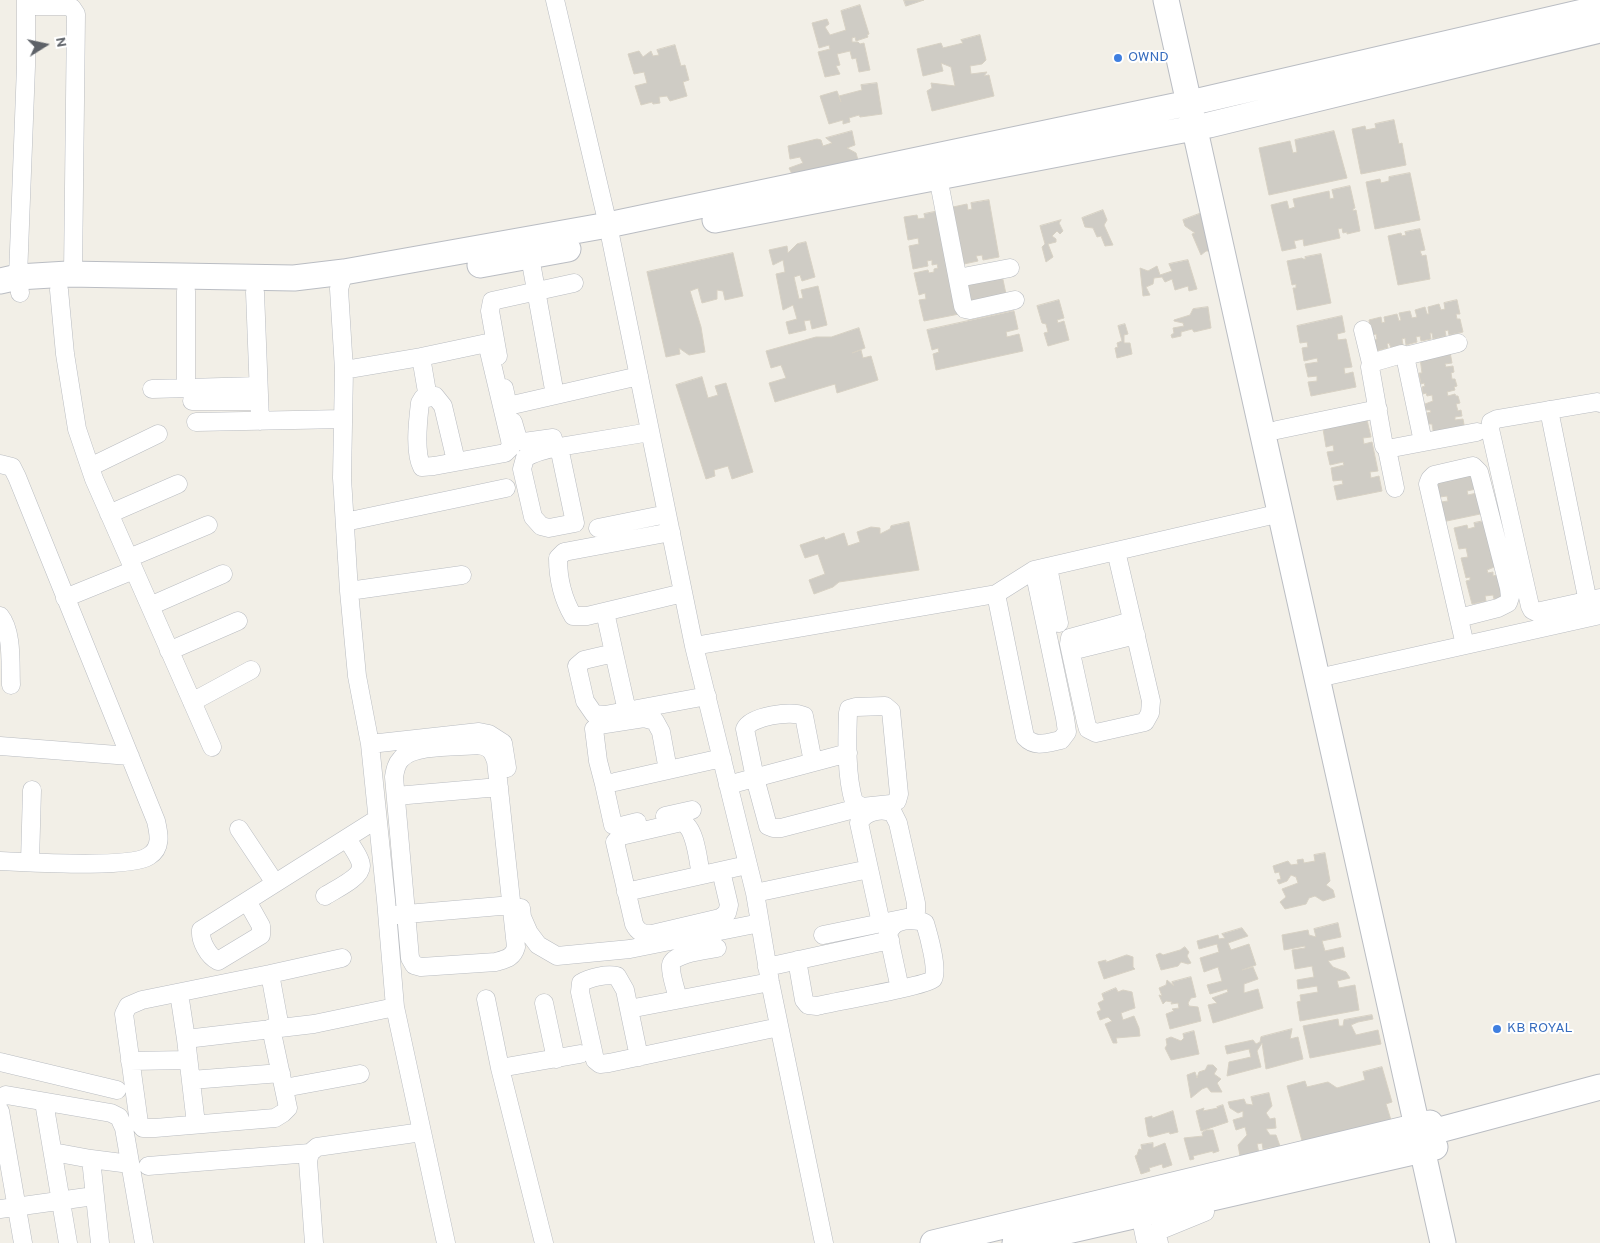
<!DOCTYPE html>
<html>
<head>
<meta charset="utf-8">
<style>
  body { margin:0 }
  #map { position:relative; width:1600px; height:1243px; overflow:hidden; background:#f2efe7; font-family:Overpass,sans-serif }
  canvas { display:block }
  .north { position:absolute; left:20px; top:20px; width:50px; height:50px; -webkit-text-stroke:4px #fff; paint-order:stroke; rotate:80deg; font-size:14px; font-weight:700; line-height:20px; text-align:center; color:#5e6268 }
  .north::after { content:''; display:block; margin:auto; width:18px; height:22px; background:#5e6268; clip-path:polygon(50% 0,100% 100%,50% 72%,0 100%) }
</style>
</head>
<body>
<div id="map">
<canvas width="1600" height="1243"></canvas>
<div class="north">N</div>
</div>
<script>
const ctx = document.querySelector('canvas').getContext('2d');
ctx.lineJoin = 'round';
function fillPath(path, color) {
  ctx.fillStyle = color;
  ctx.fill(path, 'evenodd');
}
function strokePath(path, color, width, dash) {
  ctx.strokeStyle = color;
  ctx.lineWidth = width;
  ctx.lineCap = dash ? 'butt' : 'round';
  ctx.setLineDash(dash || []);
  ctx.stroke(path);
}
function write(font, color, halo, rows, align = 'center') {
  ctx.font = font + ' Overpass,sans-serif';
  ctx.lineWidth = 4;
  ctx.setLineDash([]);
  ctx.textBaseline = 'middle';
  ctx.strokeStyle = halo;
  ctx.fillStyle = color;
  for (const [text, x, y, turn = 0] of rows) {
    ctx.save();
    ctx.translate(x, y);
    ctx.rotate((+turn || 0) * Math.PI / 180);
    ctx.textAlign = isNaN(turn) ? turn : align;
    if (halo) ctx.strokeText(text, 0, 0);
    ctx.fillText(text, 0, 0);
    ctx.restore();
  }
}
const building = new Path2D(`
  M904,0H924L906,6Z
  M860,5L869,34L867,35L868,37L856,41L855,37L852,38V42H858L860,44L864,43L870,70L859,72L856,58L852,59L850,51L837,54L840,65L836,66L840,74L825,77L818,52L830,49L829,45L819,48L812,23L827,19L829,24L825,27L830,35L846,30L841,11Z
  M980,35L986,60L982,64L970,66L971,74L987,72L984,76L989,75L994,96L932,111L927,91L932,88L931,83L955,86L951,67L941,63L943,71L923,76L917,49L941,43L943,48L963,43L961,40Z
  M675,45L681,66L685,65L689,80L683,82L687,96L670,101L667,96L659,97L660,103L653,104L652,102L641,105L635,86L647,83L644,72L634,74L628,54L639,51L643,57L651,51L653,56L659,55L657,50Z
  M877,83L882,114L860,117L859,115L849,118L850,122L843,124V120L829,124L820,96L837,91L841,102L839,96L862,90L861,85Z
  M1394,120L1399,144L1402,143L1406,165L1361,174L1352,129L1365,126L1366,130L1376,128L1375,124Z
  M852,131L855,145L847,148L856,153L860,167L795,180L789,168L803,163L800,157L790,159L788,146L817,139L821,140L823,146L832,143L826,138Z
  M1334,131L1347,178L1269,195L1259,148L1290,141L1293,153L1297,152L1295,140Z
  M1410,173L1420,220L1375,229L1366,182L1380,179L1381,183L1389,181V177Z
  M1350,186L1355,208L1353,209V211L1356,210L1360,231L1347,234V232L1343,233L1342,228L1338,229L1340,238L1304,246L1303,239L1294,241L1296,248L1282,251L1271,205L1287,201L1289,209L1295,207L1293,199L1329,191L1330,199L1334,198L1332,190Z
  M989,200L999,257L983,260L982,255L976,256L978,261L964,264L953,207L967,204L968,210L972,209L971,203Z
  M1103,210L1107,220L1104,225L1113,245L1105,246L1101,236L1097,237L1093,228L1085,227L1082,218Z
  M939,211L959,314L924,321L919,300L926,299L925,293L919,295L914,273L928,270L929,273L934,272V269L938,268L937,264L932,265V260L927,261L928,266L913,269L909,246L919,244L918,238L908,240L904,217L917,215L918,219L925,218L924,214Z
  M1207,211L1216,251H1206L1201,255L1192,234L1195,233L1185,226L1183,220Z
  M1061,220L1059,223L1063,231L1060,234L1057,231L1052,236L1056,239V242L1048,244L1053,257L1046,262L1042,247L1045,244L1040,226Z
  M1420,229L1425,250L1420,251L1422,256L1426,255L1430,279L1398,285L1388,236L1401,233L1402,236L1406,235L1405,232Z
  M806,242L815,277L802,281L800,275L794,277L799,299L803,298L801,290L818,286L827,325L812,329L810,320L804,321L806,330L789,334L786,322L797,319L793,305L783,310L776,274L785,272L783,260L773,265L769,250L787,246L788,253L797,244Z
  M733,253L743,296L725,300L723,291L717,290V299L702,303L698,288L690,291L701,327L705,352L689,355L679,348L680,354L666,357L647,272Z
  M1321,254L1331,303L1297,310L1293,288H1296V284L1292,285L1287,261L1302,258L1303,259H1306L1305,257Z
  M1188,260L1197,289L1189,291L1188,286L1175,290L1172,279L1165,282L1162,277L1154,278L1153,284L1146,287L1150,295L1143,296L1140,268L1148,271L1157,266L1160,275L1172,271L1169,264Z
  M1002,275L1006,294L970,301L966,283Z
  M1059,300L1064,318L1057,320L1058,323L1064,321L1069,340L1048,346L1044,333L1048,332L1046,324L1042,323L1037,306Z
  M1457,300L1460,314H1456L1457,319H1460L1463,332L1449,335L1448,330L1445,331L1446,336L1433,339L1432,333H1430L1431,339L1421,341L1420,336L1416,337L1417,342L1406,345L1405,338L1402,339L1403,345L1391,348L1389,343L1387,344L1388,348L1376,351L1373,340L1377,339L1376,334L1372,335L1369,320L1381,317L1382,323L1385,322L1384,317L1397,314L1399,321L1401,320L1399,313L1410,311L1412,318L1417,317L1415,310L1425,307L1427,314H1429L1428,307L1439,304L1441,310L1445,309L1444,303Z
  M1208,307L1211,328L1194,332L1192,329L1181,332V336L1172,338L1171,335L1174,333L1173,328L1184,326L1183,323L1174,321V320L1190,315L1193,309Z
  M1014,311L1018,329L1006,332L1007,337L1019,334L1023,351L936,370L933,354L939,352L938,348L932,350L927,330Z
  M1342,316L1345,332L1337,334L1338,340L1346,339L1352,367L1344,368L1345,374L1353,372L1356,387L1311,396L1308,382L1317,381V376L1308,377L1305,364L1318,362L1317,358L1304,361L1302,348L1308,347L1307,342L1300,343L1297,326Z
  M1125,324L1128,334L1124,335V343H1130L1132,354L1117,358L1115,348L1118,347L1117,343L1122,341L1118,326Z
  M859,328L865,348L852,353L861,350L863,358L871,356L878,380L837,393L835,384L775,402L769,383L786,378L781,365L771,368L766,351L816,337H831Z
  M1450,352L1452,363L1445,364L1446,367L1453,366L1454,372L1451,373L1452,379H1455L1457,386L1454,387L1455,390L1447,392L1448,396L1455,394L1456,396H1458L1460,403L1456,404L1458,411L1461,410L1462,416L1455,417V420L1463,419L1465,430L1434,436L1432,424H1428L1427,413L1431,412L1430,410H1426L1425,404L1433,401L1432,395L1427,396L1426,393L1423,394L1422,387L1425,386L1424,383L1421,384L1419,373H1422L1420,358Z
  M702,377L708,398L718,395L715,386L726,383L753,472L732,479L728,466L714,470L715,476L706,479L676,385Z
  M1367,420L1371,437L1363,438L1364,444L1372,442L1378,471L1370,472L1371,478L1379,476L1382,491L1337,500L1334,486L1343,484L1342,480L1333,481L1331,468L1344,465L1343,462L1330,465L1327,452L1334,451L1333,445L1326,447L1323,429Z
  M1475,469L1476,489L1467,491L1468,495L1477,493L1485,513L1442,522L1441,502L1448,501L1447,496L1440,497L1432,479Z
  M1489,520L1499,565L1487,570L1488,573L1493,572V576L1501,574L1506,596L1494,599L1493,595L1485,596L1486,601L1472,604L1466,581L1470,580V577L1466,578L1461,558L1468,557L1466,548L1459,549L1454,528L1467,525L1468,529L1475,527L1474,523Z
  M909,522L919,570L839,582L833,587L814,594L809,580L825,574L818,554L805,558L800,545L824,537L825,540L844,533L848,546L860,542L857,532L871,527L880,528V534L890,529L891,526Z
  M1325,853L1330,881L1326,885L1333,890L1335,897L1323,901L1315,896L1309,898L1306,904L1285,909L1280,902L1286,897L1282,889L1298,883L1296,877L1291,875L1287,881L1279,884L1277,880L1281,879L1279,872L1275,873L1273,866L1288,861L1291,865L1298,864L1297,860L1303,859L1304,863L1315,861L1314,855Z
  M1338,923L1341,937L1322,941L1325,951L1343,947L1345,957L1328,961L1333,967L1346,972L1350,978L1337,981L1339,988L1355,985L1359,1010L1300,1021L1297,1002L1301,1001L1300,995L1318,992L1317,986L1298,989L1297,980L1314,977L1312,966L1295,969L1292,950L1305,948V946L1284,950L1282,935L1308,930L1309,935L1316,937L1314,929Z
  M1242,928L1248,936L1228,943L1231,950L1249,944L1256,965L1242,970L1253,967L1258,979L1244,984V993L1258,989L1263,1008L1213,1023L1208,1005L1217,1003L1212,998L1228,992L1227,989L1210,994L1207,985L1222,981L1218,967L1204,972L1200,958L1219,952L1217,944L1199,949L1197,941L1218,935L1219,939L1225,938L1222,934Z
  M1185,947L1189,952L1187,956L1191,963L1188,964L1181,962L1178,966L1161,970L1156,955L1160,953L1163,955L1180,950Z
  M1127,955L1133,957V967L1135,969L1104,979L1098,962L1106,960V962Z
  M1191,977L1196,997L1191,998L1188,1003L1189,1006L1198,1007L1201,1021L1170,1029L1166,1014L1174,1011L1172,1009L1179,1008L1178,1003L1171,1004L1172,1002L1166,1001L1163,1004L1159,995L1162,996L1159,988L1166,985L1167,980L1174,986L1172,982Z
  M1116,988L1118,992L1123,990L1132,992L1135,1008L1121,1013L1123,1020L1134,1016L1139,1028L1140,1036L1116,1038L1117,1043H1113L1105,1024L1112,1021L1108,1017L1100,1020L1097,1012L1101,1010L1098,1003L1104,1000L1102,994Z
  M1372,1015L1373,1019L1358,1022L1351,1025L1356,1035L1378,1030L1381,1044L1310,1058L1303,1026L1338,1019L1339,1026H1343L1344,1020Z
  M1292,1029L1290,1039L1298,1037L1303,1059L1266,1069L1262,1043L1257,1051L1261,1067L1227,1076L1229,1062L1251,1057L1249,1049L1227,1054L1225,1046L1253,1040L1256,1044L1260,1042L1261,1037Z
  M1194,1031L1199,1054L1171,1060L1165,1048L1167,1045L1166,1039L1171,1037L1181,1041L1184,1038L1183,1034Z
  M1208,1065H1213L1217,1069L1214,1074L1221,1079L1217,1083L1222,1092H1211L1207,1087L1202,1089L1191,1098L1187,1075L1195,1072L1197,1078L1199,1072L1205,1070Z
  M1382,1067L1392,1102L1386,1104L1391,1120L1304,1148L1287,1086L1305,1081L1307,1087L1328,1082L1337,1088L1365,1080L1363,1072Z
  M1269,1093L1272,1106L1266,1113L1270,1119L1275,1118L1276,1128L1266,1129L1270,1135H1276L1280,1146L1263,1149L1262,1143L1257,1144L1259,1153L1240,1156L1238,1145L1247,1135L1245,1127L1236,1130L1233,1120L1243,1117V1111L1238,1113L1230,1108L1228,1102L1244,1099L1246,1104L1253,1105L1251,1097Z
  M1223,1105L1228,1122L1201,1131L1196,1111L1204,1108L1203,1111L1218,1108L1217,1107Z
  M1173,1111L1178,1132L1170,1134L1169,1132L1150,1137L1148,1136L1145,1118L1152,1116V1118Z
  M1206,1130H1213L1219,1151L1213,1153V1151L1193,1156L1194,1159L1190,1160L1184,1138L1203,1136L1202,1133Z
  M1153,1143V1148L1165,1143L1172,1165L1163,1168L1162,1164L1149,1168L1150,1171L1141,1174L1135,1156L1137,1155L1139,1149L1142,1150L1141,1145Z`);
fillPath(building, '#cfccc5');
strokePath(building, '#d7d1c4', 1);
const street = new Path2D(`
  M555,0L608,225L694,646L755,893L770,982L824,1243
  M26,6H66L72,8L76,14L73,274
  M938,177L963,306L965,309L970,310L1015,300
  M530,257L555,395
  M344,272L339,289L344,370L342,478L349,591L357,676L370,744L386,900L395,1007L446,1243
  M958,278L1010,268
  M59,290L65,354L77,429L94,479L212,747
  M186,291V388
  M255,292L260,421
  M20,293L18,277L26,66V0
  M1363,330L1371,363
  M498,356L490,311L492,301L574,283
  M1405,356L1458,343
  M421,357L487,343L510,440L511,447L505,453L434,466L422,467C414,452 418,420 420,403L423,398L435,396L443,406L456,461
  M344,370L421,357L428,398
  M504,388L508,406L639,376
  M152,389L258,386
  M192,401H258
  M1600,403L1597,402L1497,419L1491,422L1490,429L1530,606L1532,610L1536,612L1600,598
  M1549,410L1590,612
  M196,422L343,419
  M513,422L518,439L524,442L553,438
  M1277,430L1378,409
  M559,447L575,523L549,528L541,526L533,517L522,469L525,458C535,452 548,449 559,447L650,432
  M1387,449L1477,432
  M0,464L12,467L17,477L156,821C159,834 162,848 149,856C130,869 28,862 0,861
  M90,467L158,434
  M1395,488L1387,449L1384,446L1370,367L1371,363L1402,354L1405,356L1422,437L1421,442
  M109,514L178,484
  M345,522L506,488
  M598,528L667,514
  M671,532L564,552L558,558C558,578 563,599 573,616H587L683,593
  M1116,551L1151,701L1150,713L1145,722L1096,733L1088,729L1086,722L1069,644L1070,638L1132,621
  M129,558L208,525
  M1048,567L1059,623
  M349,591L462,575
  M996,594L1025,737C1035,748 1047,743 1061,740L1067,732L1065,718L1034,570
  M65,598L134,570
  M150,606L223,574
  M605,612L614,653L584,660L577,666L585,701L594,714L605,715L707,696
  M0,616C13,632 10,665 11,685
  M1459,618L1498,608L1508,603L1510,597L1509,588L1479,472L1473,466L1434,475L1430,479L1428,484L1465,645
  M694,646L996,594L1034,570L1281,513
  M169,651L238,621
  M1071,651L1136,635
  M614,653L627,711
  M1318,678L1600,615
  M192,702L251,670
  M885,706L891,711L899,794L897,801L891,804L862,807L854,802C846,776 847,740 848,713L849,709L856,707Z
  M370,744L479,732L489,734L503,743L507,768
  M478,745C490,747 492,750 496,761L516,947C513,958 506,959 496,962L421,967L414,965L410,958L394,777C395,771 396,764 401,759C414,744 459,747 478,745Z
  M0,746L130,756
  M813,762L804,716C791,710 751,716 745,729L755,778L768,826L773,828H781L862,807
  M668,770L661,732L655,721L644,718L599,725L594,729L598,761L604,784L615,782L722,758
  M604,784L613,825L617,827L637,822
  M728,785L848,753
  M396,796L499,787
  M665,816L692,810
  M239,829L275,883
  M30,862L32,790
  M701,875C698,861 696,828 682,822L621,836L615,842L634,924C638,932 642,934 652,934L720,918L727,913L729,905L721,871
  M626,892L747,865
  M755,893L869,869
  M325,896C334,890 361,878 361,866C361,858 351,846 347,838
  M247,901L261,926V935L218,961C208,956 200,941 201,930L377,819
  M521,908L522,917L529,933L538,945L557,956L630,949L760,923
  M395,915L512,905
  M823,935L911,917L916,912V903L898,823L893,813C882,808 865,811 859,823L881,923
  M797,960L804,1000L808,1005L817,1006C833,1002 926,986 933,979C939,972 928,933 925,923C917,919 900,919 893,926C891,928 890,930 888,933L900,989
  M767,967L890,940
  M270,974L142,1000L128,1006L124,1014L139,1123L143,1128H155L275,1118L283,1113L288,1108L271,1028
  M179,993L186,1039
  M486,999L500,1068L544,1243
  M678,999C676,989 670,975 671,965C673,953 707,950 717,948
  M544,1003L556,1059
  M629,1009L770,982
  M280,1028L270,974L342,958
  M639,1057L625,990L617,976C607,974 590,977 581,983L580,992L595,1060L600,1064L609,1063L779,1027
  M130,1061L188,1060
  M0,1062L117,1090
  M500,1068L580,1054
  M191,1080L281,1073
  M284,1088L360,1074
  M0,1098L6,1095L111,1113L119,1117L124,1128L144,1243
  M44,1102L68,1243
  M0,1111L23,1243
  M196,1124L186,1039L314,1024L395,1007
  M53,1152L91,1159
  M148,1166L310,1153
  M0,1209L94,1196
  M1140,1214L1146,1243
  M100,1243L91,1159L130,1164
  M314,1243L308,1161L310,1153L317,1147L422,1132
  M1159,1243L1156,1232L1205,1212L1203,1200`);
const secondary = new Path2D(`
  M1166,0L1443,1243
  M715,220L1209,125L1600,30
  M480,265L568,249
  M0,281L18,277L68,274L294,278L344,272L608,225L1203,100L1600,8
  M1432,1132L1600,1087
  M933,1243L1430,1123
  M1015,1243L1435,1147`);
strokePath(street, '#b9bcc1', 19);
strokePath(secondary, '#babdc3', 27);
strokePath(street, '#fff', 18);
strokePath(secondary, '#fff', 25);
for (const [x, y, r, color] of [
  [1118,58,5,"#3f7fe0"],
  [1497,1029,5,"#3f7fe0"]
]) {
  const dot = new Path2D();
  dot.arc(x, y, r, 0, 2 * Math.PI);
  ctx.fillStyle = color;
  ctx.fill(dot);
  strokePath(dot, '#fff', 2);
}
write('14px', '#366cbe', '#fff', [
  ["OWND",1128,58],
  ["KB ROYAL",1507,1029]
], 'left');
</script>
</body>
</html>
